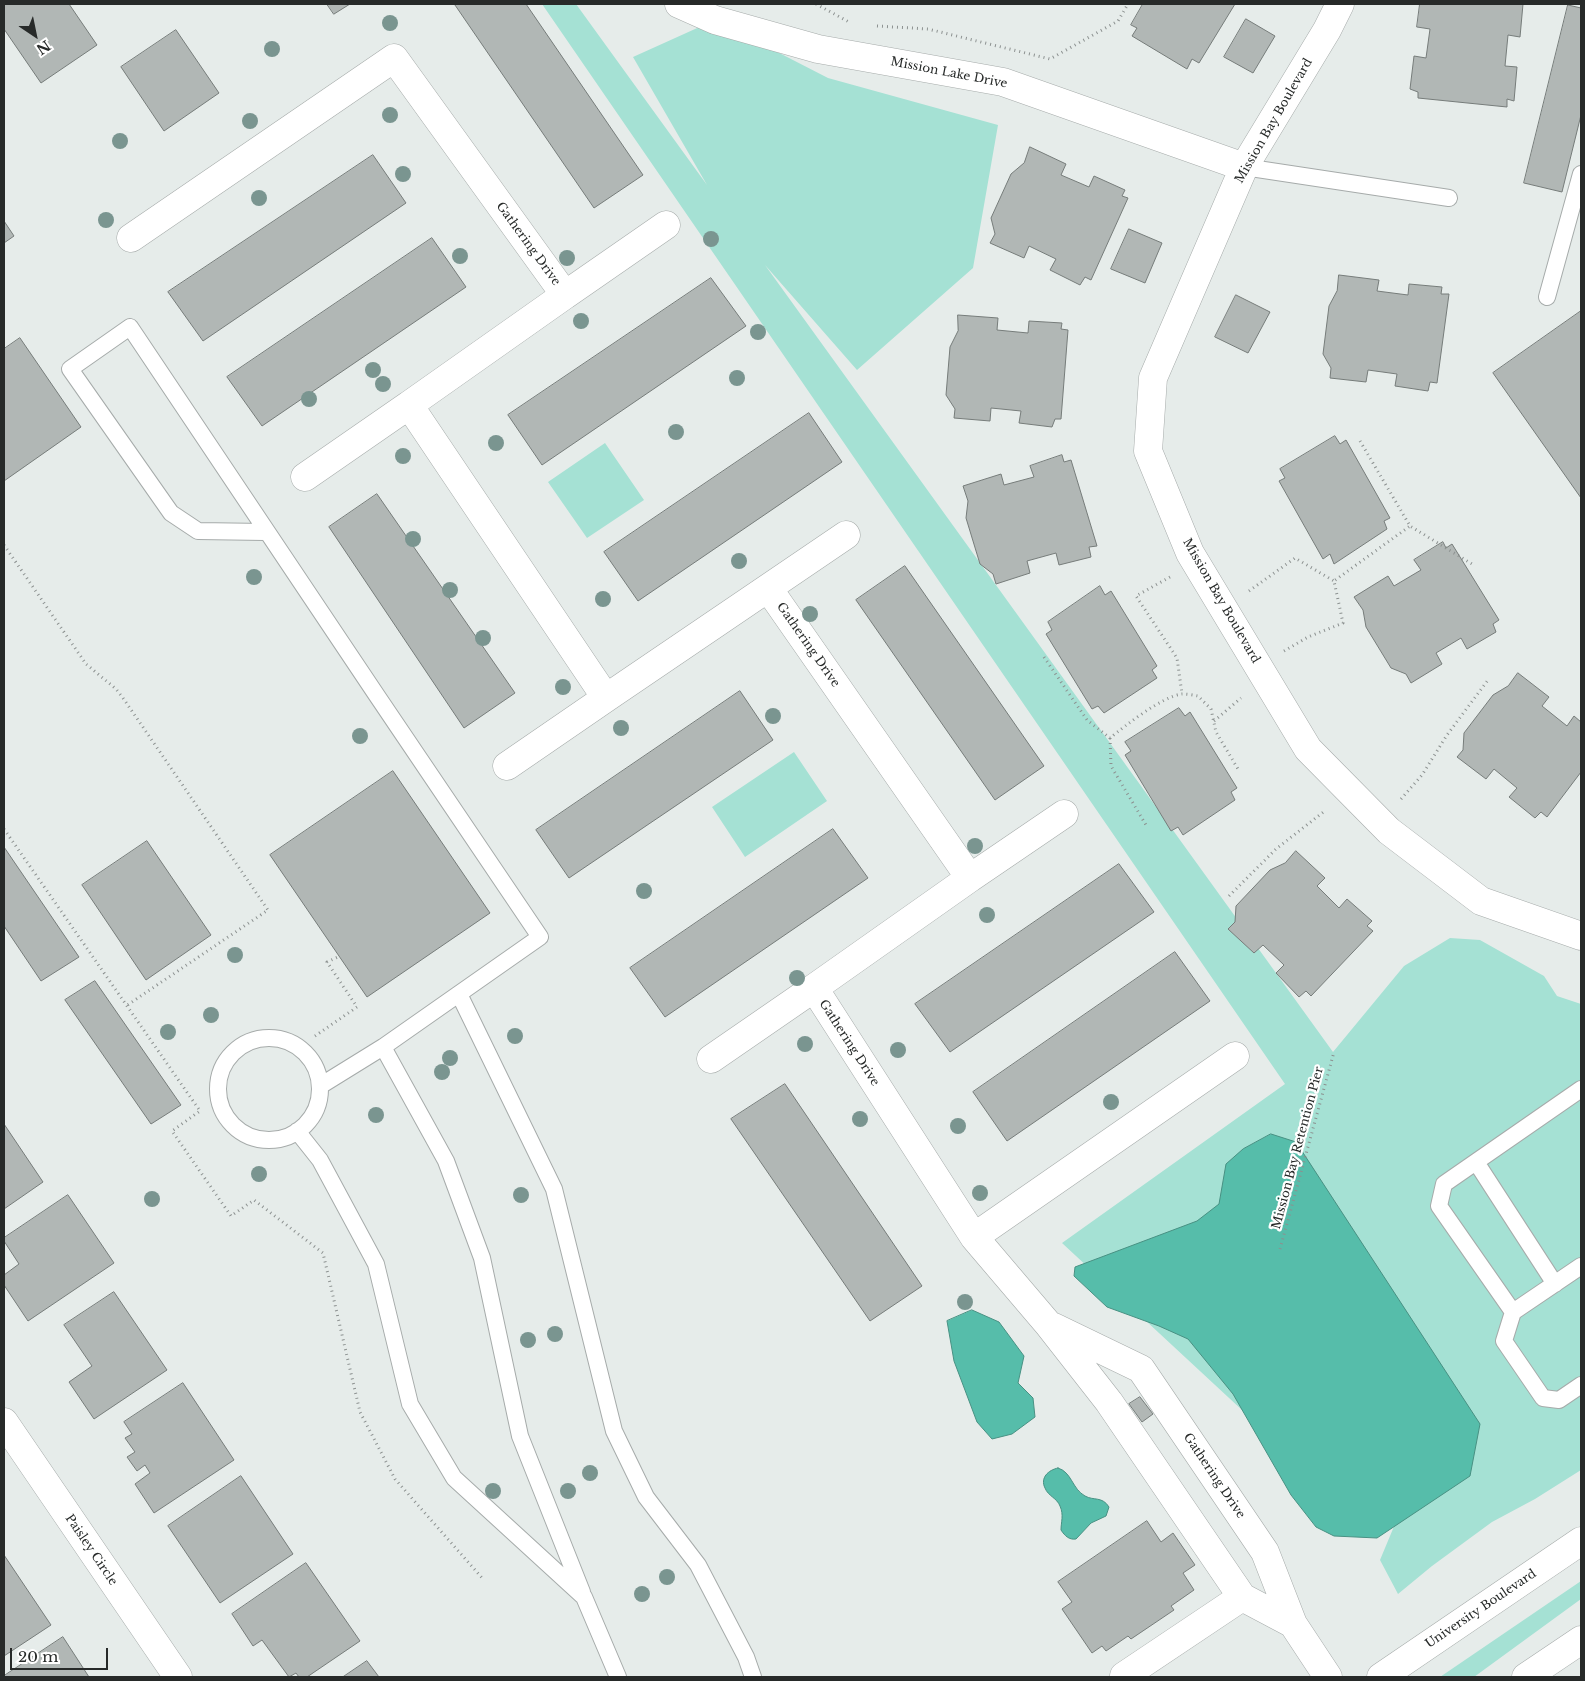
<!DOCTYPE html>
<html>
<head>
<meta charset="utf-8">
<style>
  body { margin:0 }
  #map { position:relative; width:1585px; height:1681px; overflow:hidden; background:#e6ecea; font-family:"Libre Baskerville",serif }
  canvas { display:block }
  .frame { position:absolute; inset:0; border:5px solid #272a29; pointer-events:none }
  .north { position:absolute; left:10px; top:10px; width:50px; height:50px; -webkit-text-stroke:4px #fff; paint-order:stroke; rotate:146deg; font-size:14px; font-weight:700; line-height:20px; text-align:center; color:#272a29 }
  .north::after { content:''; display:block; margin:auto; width:18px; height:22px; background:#272a29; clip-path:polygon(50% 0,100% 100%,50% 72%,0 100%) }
  .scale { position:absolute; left:10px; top:1648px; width:98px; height:22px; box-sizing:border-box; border:2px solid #272a29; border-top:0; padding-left:6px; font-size:15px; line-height:18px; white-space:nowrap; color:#272a29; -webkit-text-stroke:4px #fff; paint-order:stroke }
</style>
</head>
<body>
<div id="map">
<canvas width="1585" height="1681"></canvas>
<div class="frame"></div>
<div class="north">N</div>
<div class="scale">20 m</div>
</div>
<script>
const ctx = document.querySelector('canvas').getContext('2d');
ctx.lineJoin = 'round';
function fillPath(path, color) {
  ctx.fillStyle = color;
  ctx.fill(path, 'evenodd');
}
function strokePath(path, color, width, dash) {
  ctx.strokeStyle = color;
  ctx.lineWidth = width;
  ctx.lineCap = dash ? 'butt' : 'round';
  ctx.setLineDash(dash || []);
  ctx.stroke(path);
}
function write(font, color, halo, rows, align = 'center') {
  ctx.font = font + ' "Libre Baskerville",serif';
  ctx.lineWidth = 4.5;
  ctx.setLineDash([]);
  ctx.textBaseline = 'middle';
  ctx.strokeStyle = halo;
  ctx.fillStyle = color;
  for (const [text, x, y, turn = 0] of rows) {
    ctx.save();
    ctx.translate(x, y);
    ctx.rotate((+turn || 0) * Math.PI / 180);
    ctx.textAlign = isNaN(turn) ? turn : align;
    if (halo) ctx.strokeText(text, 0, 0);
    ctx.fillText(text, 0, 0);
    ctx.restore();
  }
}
fillPath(new Path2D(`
  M542,4H576L707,185L633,57L715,20L828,78L998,125L973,268L857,370L765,265L1333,1052L1404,966L1450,938L1480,940L1544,976L1557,996L1581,1004V1470L1535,1499L1492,1522L1432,1566L1398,1594L1380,1560L1395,1524L1256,1423L1062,1243L1285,1084Z
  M605,443L644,500L587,538L548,482Z
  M794,752L827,801L745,857L712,807Z
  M1581,1581V1599L1474,1677H1440Z`), '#a5e1d4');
const water = new Path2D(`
  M1271,1134L1296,1142L1480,1424L1470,1476L1377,1538L1334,1536L1316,1527L1291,1495L1233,1394L1188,1339L1159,1326L1107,1307L1074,1276L1075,1267L1197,1221L1219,1204L1226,1164L1243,1149Z
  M972,1310L999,1322L1024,1356L1018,1383L1033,1398L1035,1417L1012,1434L992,1439L977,1422L954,1361L947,1321Z
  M1058,1468C1072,1472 1072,1489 1085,1496C1094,1501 1102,1496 1109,1507L1106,1516L1091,1523L1076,1539C1069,1540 1065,1536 1061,1530C1061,1522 1064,1515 1060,1506C1057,1498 1048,1496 1045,1488C1040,1478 1048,1470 1058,1468Z`);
fillPath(water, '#56bdaa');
strokePath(water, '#489183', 1);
const building = new Path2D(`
  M4,4H69L97,45L41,83L4,29Z
  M327,4H350L334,14Z
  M456,4H526L643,175L594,208L455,5Z
  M1143,4H1235L1199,63L1192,59L1187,69L1132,36L1137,28L1131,25Z
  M1420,4H1523L1520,37L1508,35L1505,66L1517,67L1514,101L1507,99V107L1418,98V92L1410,89L1414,56L1426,58L1430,29L1417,27Z
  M1568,5L1581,8V115L1562,192L1524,183Z
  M1246,19L1275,36L1253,73L1224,57Z
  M176,30L219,93L164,131L121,67Z
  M1030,147L1066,164L1061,175L1089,187L1094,176L1125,190L1122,196L1128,198L1091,280L1085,277L1080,285L1050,270L1056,259L1029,246L1024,258L990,243L995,234L991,218L1011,174L1024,163Z
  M373,155L406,203L203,341L168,292Z
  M4,221L14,236L4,243Z
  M1129,229L1162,243L1145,283L1111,269Z
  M432,238L466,287L262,426L227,377Z
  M1339,275L1379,280L1377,291L1408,295L1409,284L1442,287L1441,294H1449L1437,383L1430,382L1428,391L1395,386L1397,374L1368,370L1366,382L1330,378L1331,368L1323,354L1329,306L1337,291Z
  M711,278L746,326L542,465L508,415Z
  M1236,295L1270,312L1248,353L1215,337Z
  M1581,311V498L1493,373Z
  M958,315L998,318L997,330L1028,333L1029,321L1062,323L1061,329L1068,330L1061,419H1055L1052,427L1019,423L1021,411L991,408L990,421L954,418L955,409L946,395L950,347L958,331Z
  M20,338L81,427L4,481V349Z
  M809,413L842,462L638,601L604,552Z
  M1335,436L1340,444L1346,440L1390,518L1384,521L1387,529L1334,564L1330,554L1323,559L1279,481L1285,478L1280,469Z
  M1062,455L1064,462L1071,460L1097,546L1089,547L1091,557L1059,565L1056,553L1027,561L1030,573L996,584L993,574L980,564L966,518L968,501L963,486L1001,474L1004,485L1034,477L1030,466Z
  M377,494L515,693L464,728L329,527Z
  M1443,542L1446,548L1452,544L1499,620L1493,624L1496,632L1467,649L1461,638L1436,653L1442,664L1411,683L1406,674L1391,668L1366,627L1363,610L1354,597L1388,576L1394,586L1421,570L1414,560Z
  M905,566L1044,766L995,800L856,600Z
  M1100,586L1105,595L1111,591L1157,666L1152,670L1157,678L1104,713L1098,706L1092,709L1046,634L1052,630L1048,622Z
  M1518,673L1549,697L1542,706L1567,726L1574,716L1581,722V772L1547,817L1541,812L1535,818L1509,797L1517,788L1494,769L1486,779L1457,757L1463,750L1464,733L1493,695L1508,686Z
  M740,691L773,740L569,878L536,830Z
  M1179,708L1185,716L1190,712L1237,788L1231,792L1235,800L1183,835L1178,827L1171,831L1125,755L1131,751L1125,742Z
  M393,771L490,913L367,997L270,855Z
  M833,829L868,878L665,1017L630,968Z
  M147,841L211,935L146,980L82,885Z
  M4,847L79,957L41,981L4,926Z
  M1296,851L1325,878L1317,886L1339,908L1347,899L1372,921L1367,926L1373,931L1311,996L1306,991L1299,997L1276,973L1284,965L1263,945L1254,953L1228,929L1235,922L1236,906L1270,870L1285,863Z
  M1119,864L1154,912L950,1052L915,1004Z
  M1175,952L1210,1001L1007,1141L973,1092Z
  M95,981L181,1105L151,1124L65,1000Z
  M785,1084L922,1286L870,1321L731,1119Z
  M4,1124L43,1182L4,1209Z
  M68,1195L114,1263L28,1321L4,1285V1275L19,1264L4,1241V1238Z
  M114,1292L167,1370L94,1419L69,1382L92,1366L64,1325Z
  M183,1383L234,1460L154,1513L135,1484L150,1473L145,1465L137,1471L127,1457L135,1452L125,1438L132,1434L124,1422Z
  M1140,1397L1153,1414L1142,1422L1129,1404Z
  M241,1476L293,1554L220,1603L168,1526Z
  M1147,1521L1161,1542L1173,1533L1195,1565L1183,1573L1194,1590L1171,1606L1174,1610L1131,1639L1128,1636L1106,1651L1102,1646L1092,1653L1062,1609L1072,1602L1058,1582Z
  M4,1555L51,1625L4,1656Z
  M306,1563L360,1641L307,1677H299L296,1673L289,1677L262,1640L253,1646L232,1614Z
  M63,1637L89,1677H4V1676Z
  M367,1661L379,1677H343Z`);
fillPath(building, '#b1b7b5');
strokePath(building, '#767c7a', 1);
const service = new Path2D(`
  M1244,167L1449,198
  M1547,297L1581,174
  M265,532L198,531L171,513L70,369L130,327C265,531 403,734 540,937L383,1047L320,1086
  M459,994L554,1189L614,1431L646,1497L698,1565L746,1657L753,1677
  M218 1089a51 51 0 1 1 102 0a51 51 0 1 1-102 0Z
  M383,1047L446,1161L482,1258L520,1436L582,1592
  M297,1131L320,1160L376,1264L410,1404L454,1478L584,1597L618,1677
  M1476,1162L1555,1284
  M1581,1266L1513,1312L1504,1341L1543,1398L1559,1400L1581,1385
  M1513,1312L1439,1206L1444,1184L1581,1089`);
const minor = new Path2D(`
  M679,4L715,20L818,49L1003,82L1244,167
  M1340,4L1327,30L1244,167L1153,378L1148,451L1190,553L1308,749L1389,831L1481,901L1581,936
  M131,238L394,58L565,295L409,405L606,698L768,588L970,878L814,988L974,1237L1048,1324L1109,1402L1242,1597L1293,1624
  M565,295L666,225
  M305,477L409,405
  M768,588L846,535
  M507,766L606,698
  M970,878L1064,814
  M711,1059L814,988
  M974,1237L1235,1056
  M1054,1327L1141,1369L1265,1552L1293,1624L1328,1677
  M4,1422L178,1677
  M1124,1676L1242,1597`);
const primary = new Path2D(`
  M1381,1677L1581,1541
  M1526,1677L1581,1640`);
strokePath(service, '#a6abaa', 18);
strokePath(minor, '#a6abaa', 29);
strokePath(primary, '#a6abaa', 29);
strokePath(new Path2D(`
  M816,4L849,22
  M877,26L928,29L1050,59L1118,21L1128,4
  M1360,441L1410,526L1472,564
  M4,545L86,664L116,689L123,698L268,910L126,1006
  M1170,577L1136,596L1177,658L1182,694
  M1249,591L1295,558L1334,581
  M1284,651L1308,637L1343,623L1334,581L1410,526
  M1044,657L1087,720L1110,738C1126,725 1163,696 1182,694C1187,694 1193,695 1198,696L1211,709L1216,732L1238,769
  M1214,721L1241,698
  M1110,738L1111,766L1146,825
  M1401,799L1422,775L1447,735L1488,680
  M4,829L200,1111L172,1131L231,1216L254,1200L323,1253L360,1412L395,1479L484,1580
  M1229,896L1276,849L1326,810
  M315,1036L357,1007L327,962L340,956
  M1280,1249L1334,1052`), '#8c9190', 3, [1, 4]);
strokePath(service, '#fff', 16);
strokePath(minor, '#fff', 28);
strokePath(primary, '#fff', 28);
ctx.fillStyle = '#7a9590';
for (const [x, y] of [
  [390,23],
  [272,49],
  [390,115],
  [250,121],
  [120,141],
  [403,174],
  [259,198],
  [106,220],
  [711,239],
  [460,256],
  [567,258],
  [581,321],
  [758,332],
  [373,370],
  [737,378],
  [383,384],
  [309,399],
  [676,432],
  [496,443],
  [403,456],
  [413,539],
  [739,561],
  [254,577],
  [450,590],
  [603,599],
  [810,614],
  [483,638],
  [563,687],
  [773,716],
  [621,728],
  [360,736],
  [975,846],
  [644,891],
  [987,915],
  [235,955],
  [797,978],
  [211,1015],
  [168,1032],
  [515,1036],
  [805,1044],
  [898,1050],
  [450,1058],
  [442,1072],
  [1111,1102],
  [376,1115],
  [860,1119],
  [958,1126],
  [259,1174],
  [980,1193],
  [521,1195],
  [152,1199],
  [965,1302],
  [555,1334],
  [528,1340],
  [590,1473],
  [493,1491],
  [568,1491],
  [667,1577],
  [642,1594]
]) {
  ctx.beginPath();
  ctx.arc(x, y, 8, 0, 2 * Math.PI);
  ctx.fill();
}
write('12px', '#272a29', '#fff', [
  ["Mission Lake Drive",949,73,11],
  ["Mission Bay Boulevard",1274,121,-60],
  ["Gathering Drive",528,244,54],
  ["Mission Bay Boulevard",1221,601,60],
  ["Gathering Drive",808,645,55],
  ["Gathering Drive",849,1043,57],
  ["Mission Bay Retention Pier",1298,1148,-75],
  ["Gathering Drive",1214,1476,56],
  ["Paisley Circle",91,1550,56],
  ["University Boulevard",1481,1609,-34]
]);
</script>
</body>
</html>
